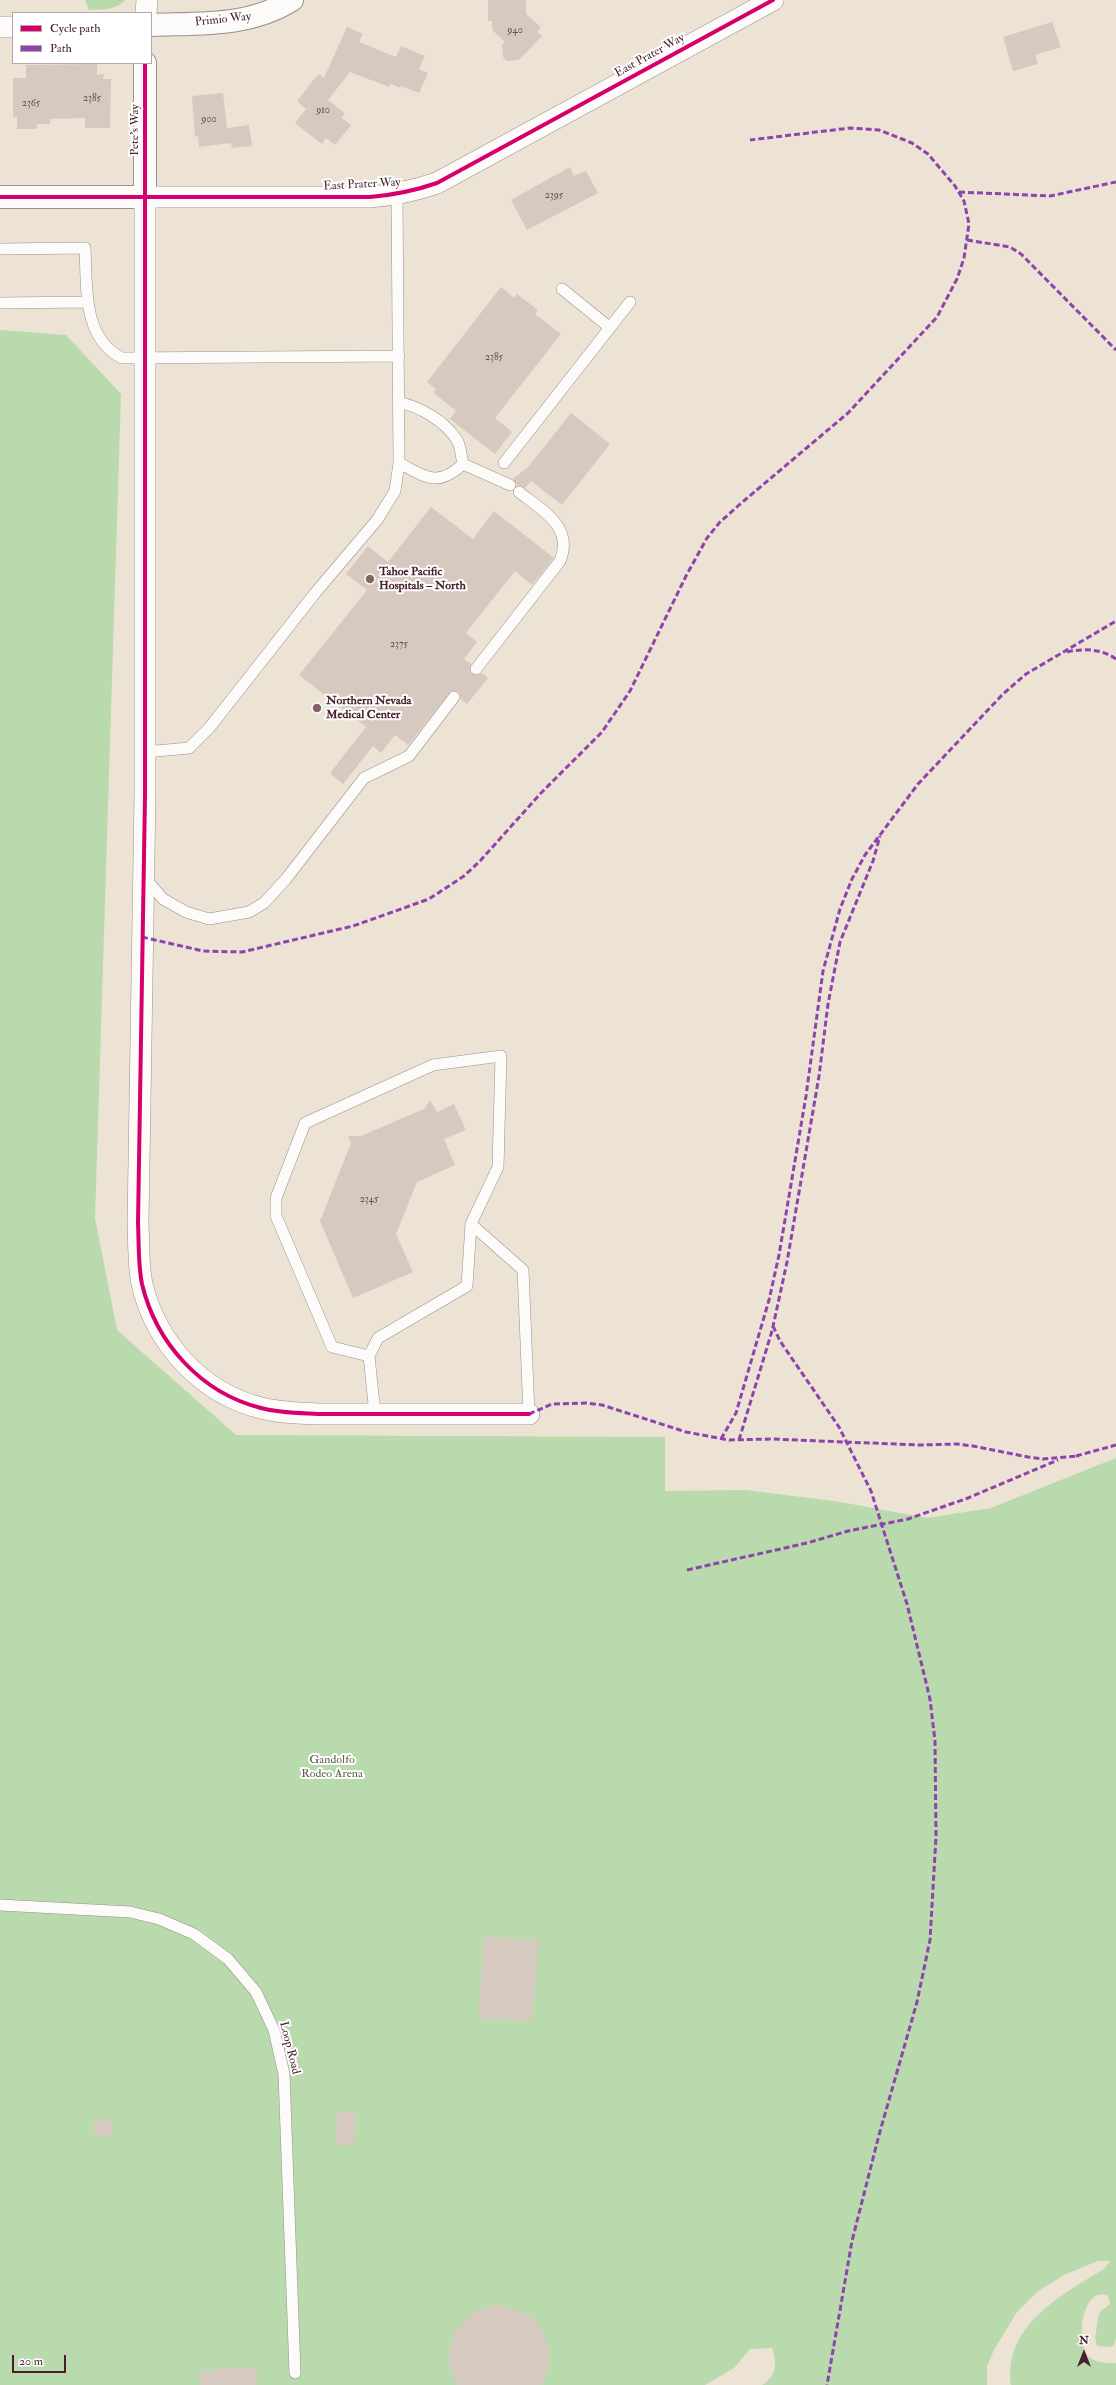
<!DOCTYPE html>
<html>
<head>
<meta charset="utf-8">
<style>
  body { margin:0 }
  #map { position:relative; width:1116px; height:2385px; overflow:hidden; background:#ece3d5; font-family:"IM FELL Double Pica",serif }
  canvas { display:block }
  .legend { position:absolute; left:12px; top:12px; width:140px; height:52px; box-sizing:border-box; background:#fff; border:1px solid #b7a5aa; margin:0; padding:5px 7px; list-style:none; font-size:12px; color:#4a1f2b }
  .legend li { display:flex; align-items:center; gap:8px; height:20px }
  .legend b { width:20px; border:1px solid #b7a5aa }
  .north { position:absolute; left:1064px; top:2333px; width:40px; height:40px; -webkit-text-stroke:3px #fff; paint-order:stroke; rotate:0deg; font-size:11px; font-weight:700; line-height:16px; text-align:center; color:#4a1f2b }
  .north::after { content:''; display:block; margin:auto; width:14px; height:18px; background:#4a1f2b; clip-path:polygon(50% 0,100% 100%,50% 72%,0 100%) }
  .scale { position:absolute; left:12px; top:2355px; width:54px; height:18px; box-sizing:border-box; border:2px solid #4a1f2b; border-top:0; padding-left:5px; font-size:12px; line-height:14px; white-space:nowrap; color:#4a1f2b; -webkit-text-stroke:3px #fff; paint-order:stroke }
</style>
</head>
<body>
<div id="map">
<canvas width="1116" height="2385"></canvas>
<ul class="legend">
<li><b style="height:5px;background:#d6006c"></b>Cycle path</li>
<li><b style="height:5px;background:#8e44ad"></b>Path</li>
</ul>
<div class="north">N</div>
<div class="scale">20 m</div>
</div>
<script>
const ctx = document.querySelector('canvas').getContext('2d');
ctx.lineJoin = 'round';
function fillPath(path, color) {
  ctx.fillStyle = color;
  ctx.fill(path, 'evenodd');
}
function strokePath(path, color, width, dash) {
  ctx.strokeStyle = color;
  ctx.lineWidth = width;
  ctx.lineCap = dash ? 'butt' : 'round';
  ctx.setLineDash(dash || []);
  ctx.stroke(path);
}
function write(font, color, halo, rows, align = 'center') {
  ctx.font = font + ' "IM FELL Double Pica",serif';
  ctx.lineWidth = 4;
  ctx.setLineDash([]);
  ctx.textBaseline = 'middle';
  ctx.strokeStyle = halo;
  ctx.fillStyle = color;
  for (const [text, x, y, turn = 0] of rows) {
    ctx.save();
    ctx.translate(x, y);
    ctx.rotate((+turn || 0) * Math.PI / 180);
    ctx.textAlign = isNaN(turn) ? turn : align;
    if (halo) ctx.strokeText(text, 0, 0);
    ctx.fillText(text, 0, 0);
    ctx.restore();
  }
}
fillPath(new Path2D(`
  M85,0H125C115,11 103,9 89,10Z
  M0,330L66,335L121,394L95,1218L117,1330L236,1435L665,1437V1491L745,1490L841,1502L927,1518L991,1508L1116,1458V2338L1114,2345L1110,2347L1097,2346L1095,2338L1099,2313L1110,2304L1108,2296C1081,2284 1075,2347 1089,2357C1096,2363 1107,2363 1116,2363V2385H1011C1003,2326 1061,2295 1104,2269L1110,2261H1098L1066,2274L1038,2291L1017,2312L994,2350L987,2366V2385H762C777,2376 777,2363 772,2348L750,2349L734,2368L705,2385H0Z`), '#b8daad');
fillPath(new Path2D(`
  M488,0H526V14L541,27L537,32L542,36L519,60L507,61L503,57L502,45L505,42L492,30V21H488Z
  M1052,22L1061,47L1035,55L1038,64L1013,71L1003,37Z
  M347,27L363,34L359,42L396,57L401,46L425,56L419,69L428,73L419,93L401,86L400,88L391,84L389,87L350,72L328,100L345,113L342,118L351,125L335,145L326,138L322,144L295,123L306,109L297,101L315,78L319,74L324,78Z
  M97,64V75L104,74L103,79H111L110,128H85V118L50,119V124H37V129H17V117H13V78H26V65Z
  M223,93L227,128L249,125L252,146L232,148L231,143L199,147L198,136L195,137L192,96Z
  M570,167L574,176L586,171L598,193L527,230L511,200Z
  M501,287L514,298L517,294L538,310L535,314L561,334L495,418L512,432L495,454L450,419L456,411L434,393L436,389L427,382Z
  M571,413L610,444L562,505L531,481L525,488L517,485L513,479L529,466Z
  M431,507L473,539L494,511L554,558L532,585L515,571L466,633L477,642L464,659L471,664L470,672L475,676L482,673L488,678L467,704L461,699L459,692L451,691L408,745L395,735L381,753L373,746L343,784L330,773L366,727L299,675L367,590L346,574L368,546L388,562Z
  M430,1100L437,1112L454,1104L466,1130L444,1139L455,1165L417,1182L396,1234L413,1272L353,1298L320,1221L351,1143L348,1136H361L424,1109Z
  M484,1937L539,1940L532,2021L478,2018Z
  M337,2111L355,2112L354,2146L336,2145Z
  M94,2119H112V2136H94Z
  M499,2305L524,2312L532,2316L543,2330L550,2355L547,2373L541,2385H457L452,2374L448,2356L455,2331L473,2312Z
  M219,2367L257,2368V2385H200V2371H219Z`), '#d6c9bf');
const service = new Path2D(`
  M0,249L85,248C87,286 82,338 122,358L399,356
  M562,289L609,327
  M0,303L88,302
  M398,402C420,407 444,420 457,440C461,446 461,457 463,464L510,485
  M399,463C426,477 437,488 463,464
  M504,463L630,302
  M476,669L560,561C574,527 543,511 519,492
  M145,752L189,748L210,727L316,592L377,520L395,491L399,463L397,195
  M145,878L163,899L186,912L209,919L249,912L264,903L286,879L364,778L409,756L454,697
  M369,1356L378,1338L467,1286L471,1224
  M375,1414L369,1356L332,1347L276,1216V1198L305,1123L433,1065L501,1056L498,1167L471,1224L523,1270L529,1414
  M0,1905L130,1912L159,1919L194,1934L228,1959L256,1992L274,2030L284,2074L295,2373`);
const minor = new Path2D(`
  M146,13L147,0
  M0,27H13
  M529,1414H318C299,1413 280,1413 261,1408C201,1393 156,1343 142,1284C138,1265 139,1243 138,1223L145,795V197H370C394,195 414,191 437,183L773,0`);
const tertiary = new Path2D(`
  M151,25C200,23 249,27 292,0
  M0,197H145V63`);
strokePath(service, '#9a8f8a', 12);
strokePath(minor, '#9a8f8a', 22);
strokePath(tertiary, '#9a8f8a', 24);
strokePath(new Path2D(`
  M119,0L121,3`), '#c3bdbc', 2.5, [1, 3]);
strokePath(service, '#fcfbf9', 11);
strokePath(minor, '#fcfbf9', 21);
strokePath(tertiary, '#fcfbf9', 22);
strokePath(new Path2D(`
  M959,192L1050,196L1116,182
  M967,240L1010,247L1021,254L1116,350
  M1067,652C1084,648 1102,649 1116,659
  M142,937L203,951L242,952L353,926L429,899L464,876L480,861L541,793L602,732L630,691L686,576L707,538L720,522L739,505L848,413L937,317L957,279L964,258L969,224L964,201L955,186L928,154L912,143L879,130L850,128L750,140
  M773,1326L780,1341L839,1427L871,1491L907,1604L930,1699L935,1741L936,1837L930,1940L917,2002L879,2135L852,2241L827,2385
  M529,1414L552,1404L586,1403L602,1405L686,1432L729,1440L771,1439L919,1445L957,1444L973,1446L1028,1457L1043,1459L1079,1456
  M721,1439L736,1413L769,1300L779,1255L806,1096L823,971L840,909L852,879L865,855L918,784L1003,694L1026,674L1116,621
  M739,1440L772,1331L787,1262L819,1076L828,1004L840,942L873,861L880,836
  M1076,1456L1116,1445
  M687,1570L807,1543L848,1531L908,1519L968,1498L1058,1460`), '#8e44ad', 3, [6, 3]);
strokePath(new Path2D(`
  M145,63V795L138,1223C139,1243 138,1265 142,1284C156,1343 201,1393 261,1408C280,1413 299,1413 318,1414H529
  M0,197H370C394,195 414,191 437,183L773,0`), '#d6006c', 4);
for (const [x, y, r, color] of [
  [370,579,5,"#836466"],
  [317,708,5,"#836466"]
]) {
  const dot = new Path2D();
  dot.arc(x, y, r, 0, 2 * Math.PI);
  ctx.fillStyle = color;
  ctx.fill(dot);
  strokePath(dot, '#fff', 1.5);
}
write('10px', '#6d4a50', null, [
  ["940",515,31],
  ["2385",92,99],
  ["2365",31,104],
  ["910",323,111],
  ["900",209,120],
  ["2395",554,196],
  ["2385",494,358],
  ["2375",399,645],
  ["2345",369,1200]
]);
write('12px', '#4a1f2b', '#fff', [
  ["Primio Way",223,20,-6],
  ["East Prater Way",650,56,-29],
  ["Pete's Way",135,130,-90],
  ["East Prater Way",362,185,-3],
  ["Loop Road",289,2048,76]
]);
write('bold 12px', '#4a1f2b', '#fff', [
  ["Tahoe Pacific",379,572],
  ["Hospitals – North",379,586],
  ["Northern Nevada",326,701],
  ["Medical Center",326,715]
], 'left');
write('12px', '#615e4d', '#fff', [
  ["Gandolfo",332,1760],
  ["Rodeo Arena",332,1774]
]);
</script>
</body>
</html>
